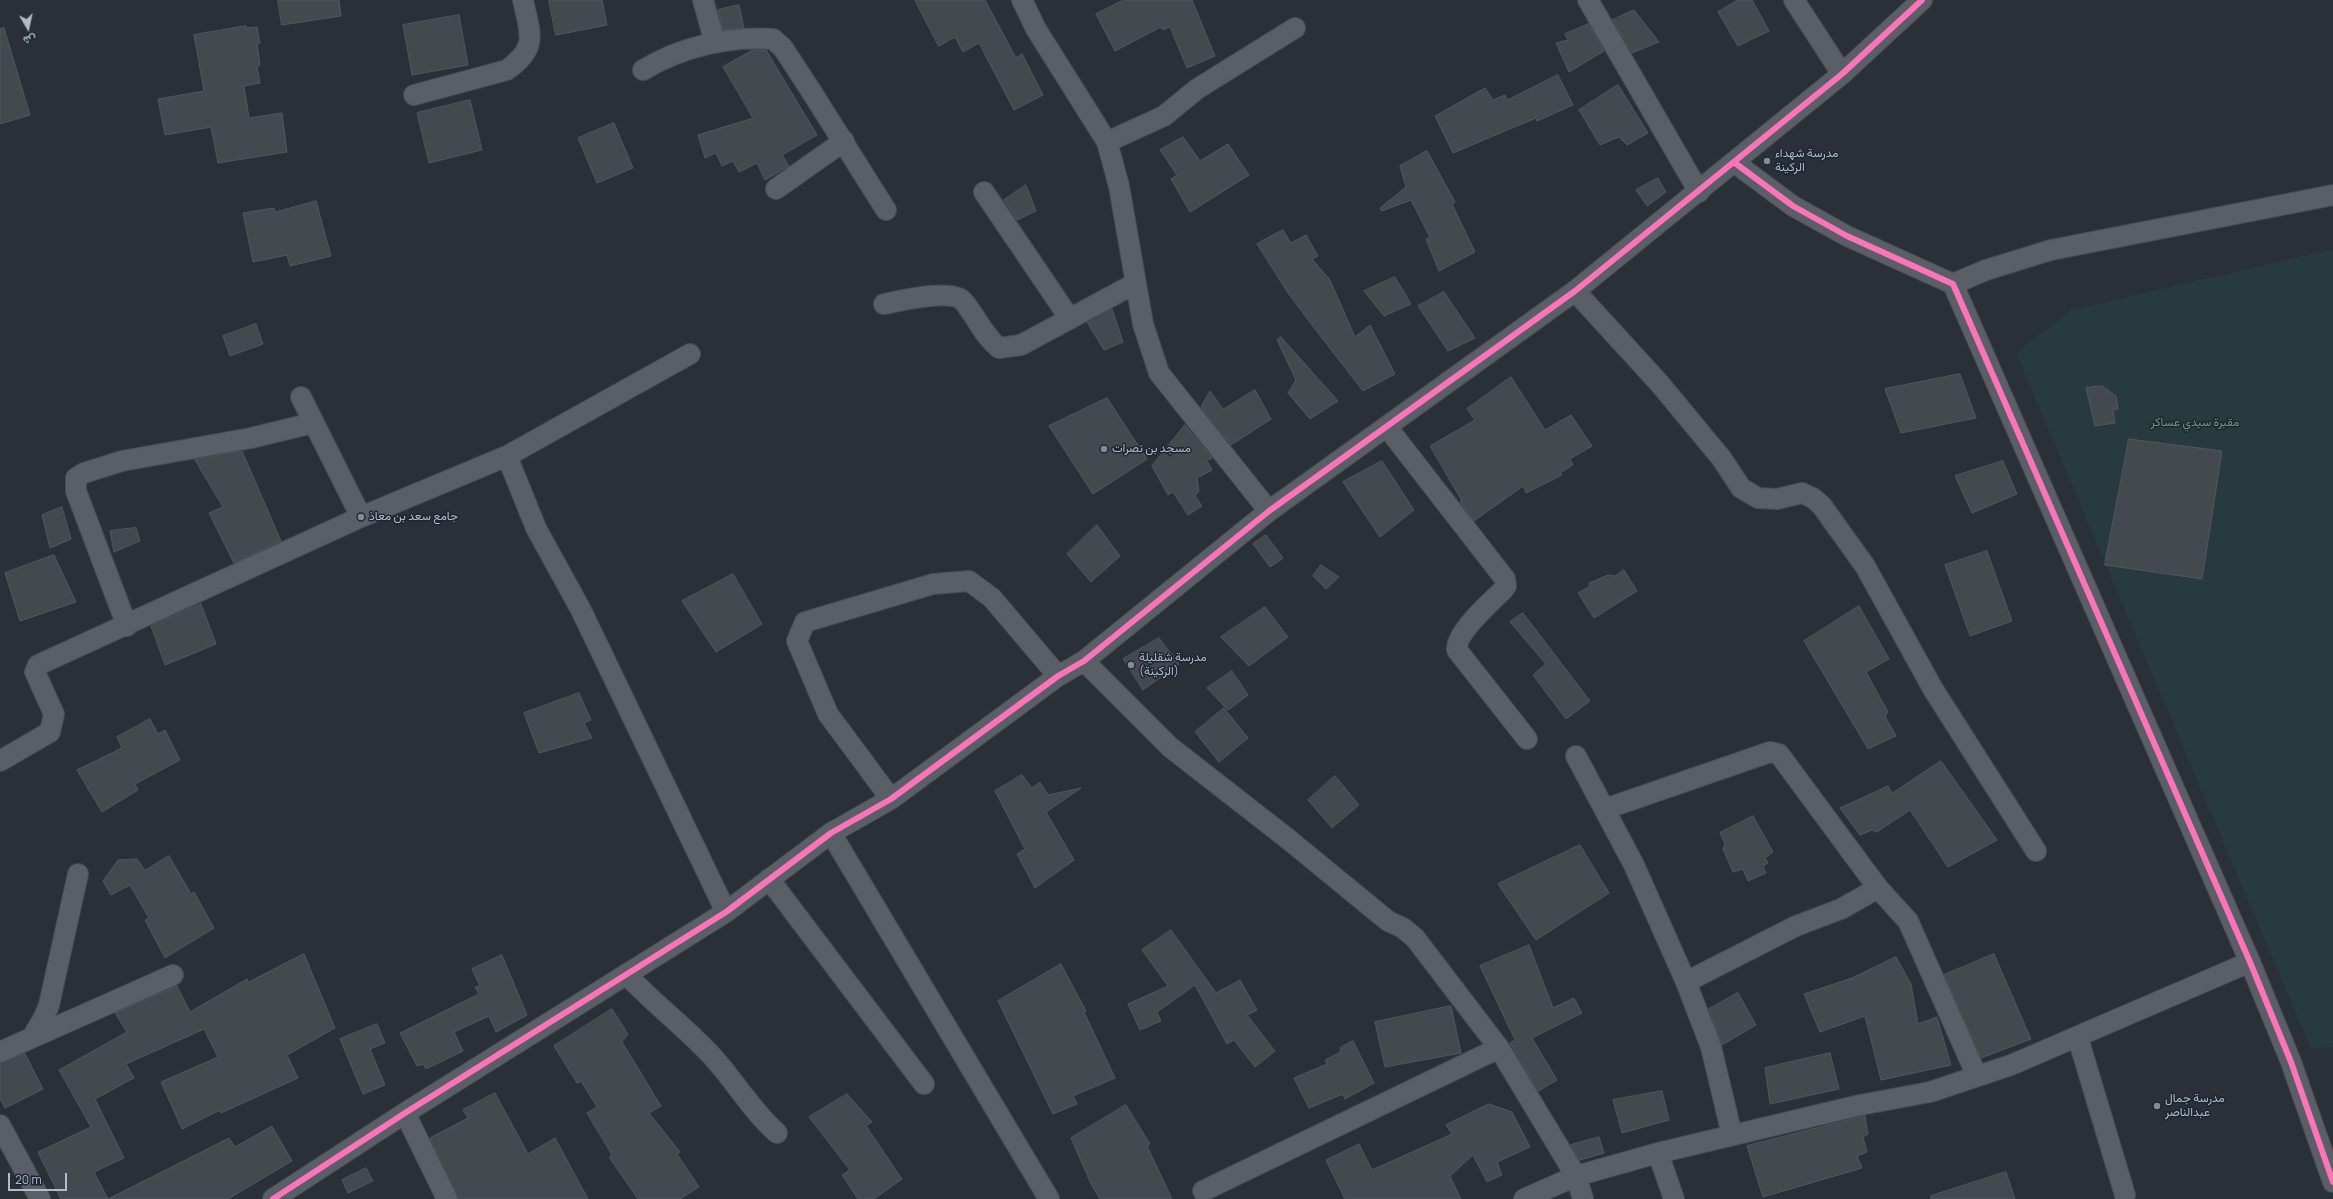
<!DOCTYPE html>
<html>
<head>
<meta charset="utf-8">
<style>
  body { margin:0 }
  #map { position:relative; width:2333px; height:1199px; overflow:hidden; background:#2a3038; font-family:Manrope,Vazirmatn,sans-serif }
  canvas { display:block }
  .north { position:absolute; left:8px; top:8px; width:40px; height:40px; -webkit-text-stroke:3px #1d2633; paint-order:stroke; rotate:171deg; font-size:11px; font-weight:700; line-height:16px; text-align:center; color:#b4bcc9 }
  .north::after { content:''; display:block; margin:auto; width:14px; height:18px; background:#b4bcc9; clip-path:polygon(50% 0,100% 100%,50% 72%,0 100%) }
  .scale { position:absolute; left:8px; top:1173px; width:59px; height:18px; box-sizing:border-box; border:2px solid #b4bcc9; border-top:0; padding-left:5px; font-size:12px; line-height:14px; white-space:nowrap; color:#b4bcc9; -webkit-text-stroke:3px #1d2633; paint-order:stroke }
</style>
</head>
<body>
<div id="map">
<canvas width="2333" height="1199"></canvas>
<div class="north">ش</div>
<div class="scale">20 m</div>
</div>
<script>
const ctx = document.querySelector('canvas').getContext('2d');
ctx.lineJoin = 'round';
function fillPath(path, color) {
  ctx.fillStyle = color;
  ctx.fill(path, 'evenodd');
}
function strokePath(path, color, width, dash) {
  ctx.strokeStyle = color;
  ctx.lineWidth = width;
  ctx.lineCap = dash ? 'butt' : 'round';
  ctx.setLineDash(dash || []);
  ctx.stroke(path);
}
function write(font, color, halo, rows, align = 'center') {
  ctx.font = font + ' Manrope,Vazirmatn,sans-serif';
  ctx.lineWidth = 3;
  ctx.setLineDash([]);
  ctx.textBaseline = 'middle';
  ctx.strokeStyle = halo;
  ctx.fillStyle = color;
  for (const [text, x, y, turn = 0] of rows) {
    ctx.save();
    ctx.translate(x, y);
    ctx.rotate((+turn || 0) * Math.PI / 180);
    ctx.textAlign = isNaN(turn) ? turn : align;
    if (halo) ctx.strokeText(text, 0, 0);
    ctx.fillText(text, 0, 0);
    ctx.restore();
  }
}
fillPath(new Path2D(`
  M2333,249V1047L2311,1049L2016,353L2071,310Z`), '#273a3e');
const building = new Path2D(`
  M278,0H339L341,16L282,25Z
  M549,0H602L607,25L556,35Z
  M915,0H985L1016,58L1022,54L1043,95L1014,110L979,43L963,52L955,37L939,46Z
  M1124,0H1192L1215,56L1187,68L1170,27L1163,30L1161,27L1115,51L1096,14Z
  M1738,0H1752L1769,31L1738,46L1718,12Z
  M739,5L744,28L723,30L718,10Z
  M1634,10L1659,42L1632,53L1613,20Z
  M459,15L468,65L412,75L403,25Z
  M1589,24L1604,51L1569,72L1556,43L1568,40L1565,34Z
  M246,26V28L257,27L260,43H257L260,65L257,66L260,83L244,86L249,118L282,113L287,152L218,163L211,127L165,135L158,99L204,91L194,35Z
  M4,28L30,115L0,124V29Z
  M753,50H766L817,135L782,155L789,166L765,180L757,163L739,172L733,161L722,166L716,153L705,158L698,135L753,118L723,67Z
  M1558,75L1573,105L1537,121L1536,118L1453,153L1435,116L1485,88L1493,100L1505,95L1507,100Z
  M1618,85L1648,133L1627,145L1619,137L1600,145L1579,110Z
  M470,100L482,150L429,163L417,113Z
  M614,123L633,168L597,183L578,138Z
  M1183,137L1200,161L1228,144L1249,175L1190,212L1171,179L1177,175L1160,150Z
  M1427,151L1455,202L1452,204L1475,252L1439,271L1426,239L1430,237L1411,200L1382,211L1380,208L1406,187L1400,166Z
  M1658,178L1666,192L1647,206L1636,190Z
  M1026,185L1036,211L1017,220L1004,200Z
  M316,201L331,256L290,266L287,255L253,262L243,213L274,208L275,212Z
  M1283,230L1291,243L1306,235L1318,256L1312,259L1330,280L1355,337L1370,325L1395,374L1363,391L1315,329L1288,293L1257,244Z
  M1395,277L1411,304L1384,316L1364,291Z
  M1444,292L1475,338L1448,351L1418,306Z
  M1112,309L1123,342L1104,350L1087,322Z
  M256,324L263,344L230,356L223,336Z
  M1281,337L1338,401L1310,419L1288,393L1296,380L1277,340Z
  M1960,374L1976,418L1901,433L1885,389Z
  M1511,377L1545,430L1571,415L1592,446L1570,459L1573,465L1560,473L1562,475L1526,493L1523,486L1474,521L1460,502L1462,501L1430,446L1475,420L1467,409Z
  M2102,386L2116,396L2118,409L2113,410L2115,423L2095,426L2086,388Z
  M1255,390L1271,419L1231,445L1201,407L1210,391L1223,409Z
  M1107,398L1147,459L1093,494L1049,426Z
  M1185,425L1212,458L1207,461L1212,470L1197,478L1199,491L1195,496L1202,506L1188,515L1173,492L1168,495L1152,466Z
  M2129,439L2222,451L2202,579L2105,565Z
  M242,451L281,541L234,563L209,513L223,507L195,460Z
  M1382,461L1414,510L1380,537L1343,482Z
  M2003,461L2017,494L1972,513L1955,476Z
  M62,507L71,539L50,548L42,515Z
  M1097,525L1120,556L1091,582L1067,554Z
  M136,528L140,541L114,552L110,531Z
  M1266,535L1283,558L1270,567L1253,544Z
  M1987,551L2012,621L1970,636L1945,565Z
  M54,555L76,602L20,621L5,573Z
  M1321,565L1339,577L1326,589L1313,576Z
  M1624,570L1637,591L1594,618L1578,593L1590,586L1589,583L1608,575L1615,576Z
  M733,574L762,624L716,652L682,601Z
  M201,604L216,644L165,665L151,626Z
  M1859,606L1889,659L1866,672L1888,712L1885,716L1896,736L1868,749L1804,641Z
  M1265,607L1288,637L1249,666L1221,637Z
  M1523,613L1590,701L1566,719L1533,675L1546,664L1510,622Z
  M1159,638L1179,664L1143,690L1123,659Z
  M1232,671L1248,695L1228,710L1207,688Z
  M579,693L591,720L584,723L592,738L539,753L524,713Z
  M1224,708L1248,738L1219,762L1195,732Z
  M150,719L158,734L165,730L180,760L135,784L138,790L102,812L77,770L122,748L117,737Z
  M1941,761L1997,840L1948,867L1910,810L1877,832L1872,830L1860,835L1840,808L1888,786L1892,793Z
  M1022,775L1032,788L1040,782L1048,795L1081,788L1046,812L1074,860L1035,888L1017,854L1025,849L995,791Z
  M1335,776L1359,805L1332,828L1308,800Z
  M1753,816L1773,852L1765,858L1768,863L1763,866L1766,873L1748,881L1743,869L1733,872L1723,849L1725,844L1720,833Z
  M1580,845L1609,893L1536,940L1498,884Z
  M169,856L191,894L194,892L214,928L165,958L145,920L149,918L130,885L111,895L103,881L118,860L137,859L145,870Z
  M1171,930L1216,993L1240,980L1257,1010L1247,1015L1275,1051L1255,1067L1234,1040L1227,1044L1195,985L1157,1012L1161,1021L1140,1030L1128,1004L1168,986L1142,950Z
  M1529,945L1553,1008L1574,998L1582,1013L1532,1038L1557,1080L1538,1091L1510,1043L1515,1040L1480,966Z
  M304,954L335,1028L287,1055L298,1078L221,1113L220,1110L182,1129L161,1082L218,1057L204,1029L126,1064L134,1078L95,1099L124,1158L94,1172L108,1199L229,1138L235,1147L272,1126L292,1161L228,1199H61L38,1152L91,1127L59,1070L127,1032L115,1013L177,986L190,1012L247,979L248,982Z
  M1994,954L2031,1039L1981,1058L1944,975Z
  M502,955L527,1015L496,1032L489,1016L454,1032L463,1051L426,1069L423,1064L417,1066L400,1033L479,994L475,987L480,986L472,969Z
  M1896,957L1911,984L1918,1024L1937,1017L1951,1065L1881,1080L1865,1016L1820,1032L1804,994L1852,978Z
  M1061,964L1086,1011L1084,1012L1115,1078L1073,1096L1077,1104L1053,1114L998,1001Z
  M1738,993L1756,1025L1722,1045L1709,1009Z
  M1451,1006L1461,1053L1385,1067L1375,1022Z
  M612,1009L628,1034L622,1042L661,1106L649,1113L680,1152L677,1154L699,1187L680,1199H638L609,1157L612,1155L587,1113L597,1107L581,1081L577,1083L554,1046Z
  M377,1024L385,1043L370,1049L385,1085L363,1094L340,1039Z
  M1353,1041L1374,1083L1345,1099L1343,1094L1309,1108L1294,1078L1327,1064L1325,1060L1341,1052L1340,1048Z
  M1830,1053L1839,1089L1770,1104L1765,1068Z
  M25,1054L43,1089L5,1108L0,1099V1063Z
  M1662,1091L1669,1120L1622,1133L1613,1100Z
  M495,1093L528,1154L555,1138L588,1199H458L430,1138L468,1118L463,1110Z
  M847,1094L872,1122L866,1126L902,1179L874,1199H858L842,1175L850,1170L809,1117Z
  M1489,1104L1512,1112L1530,1147L1497,1162L1502,1175L1487,1182L1473,1155L1450,1176L1461,1199H1345L1326,1160L1359,1144L1372,1170L1452,1134L1446,1125Z
  M1126,1105L1150,1144L1147,1146L1172,1199H1100L1091,1184L1071,1138Z
  M1865,1116L1868,1134L1863,1137L1867,1152L1857,1156L1862,1168L1763,1197L1747,1146Z
  M1599,1137L1604,1153L1580,1160L1571,1145Z
  M366,1168L373,1181L348,1193L342,1180Z
  M2006,1172L2015,1199H1931V1196Z`);
fillPath(building, '#444950');
strokePath(building, '#52575f', 1);
const minor = new Path2D(`
  M703,0L715,43
  M1022,0L1036,29L1107,142L1119,186L1143,324L1159,373L1269,511
  M1588,0L1699,192
  M1794,0L1842,74
  M643,70C681,47 728,36 773,39L783,48L813,94L886,210
  M414,95L507,70C539,47 530,34 523,0
  M1107,142L1164,116L1197,89L1295,28
  M1735,163L1793,206L1847,236L1953,284L2250,962L2291,1062L2333,1182
  M776,189L844,141
  M984,192L1070,319
  M1953,284L1986,270L2051,250L2333,195
  M1575,291L1660,384L1722,459L1741,488L1758,498L1777,499L1802,493L1813,498L1822,506L1865,566L1933,689L2036,851
  M884,304C899,301 953,288 963,301C977,317 982,334 999,348L1021,345L1136,283
  M301,397L361,517
  M1387,427L1505,579L1506,586L1503,590C1491,602 1455,633 1457,650L1527,739
  M507,456L536,528L581,610L726,912
  M127,626L76,491V478L84,473L122,461L251,438L313,423
  M1084,661L1170,747L1288,839L1388,921L1403,928L1415,938L1499,1048L1576,1176L1583,1199
  M1576,756L1634,865L1686,982L1711,1047L1732,1135
  M0,761L50,732L54,714L35,672L38,665L361,517L507,456L690,354
  M891,799L828,714L797,641L805,622L933,584L969,581L992,598L1058,676
  M1605,809L1770,752L1779,754L1878,888L1908,921L1977,1076
  M831,833L1049,1199
  M769,879L924,1084
  M626,974C653,1003 685,1027 712,1056C735,1081 751,1110 777,1133
  M1686,982L1796,926L1841,909L1878,888
  M33,1036L44,1017L49,1005L78,874
  M2078,1038L2125,1195
  M0,1052L173,975
  M405,1113L447,1199
  M0,1125L40,1199
  M1658,1153L1674,1199
  M1203,1191L1499,1048
  M273,1199L405,1113L726,912L831,833L891,799L1058,676L1084,661L1269,511L1575,291L1842,74L1922,0
  M1524,1199L1576,1176L1658,1153L1860,1105L1930,1092L2011,1065L2250,962`);
strokePath(minor, '#484c53', 22);
strokePath(minor, '#5a5e66', 20);
strokePath(new Path2D(`
  M1735,163L1793,206L1847,236L1953,284L2250,962L2291,1062L2333,1182
  M273,1199L405,1113L726,912L831,833L891,799L1058,676L1084,661L1269,511L1575,291L1842,74L1922,0`), '#fb73b8', 6);
for (const [x, y, r, color] of [
  [1767,161,4,"#848b96"],
  [1104,449,4,"#848b96"],
  [361,517,4,"#848b96"],
  [1131,665,4,"#848b96"],
  [2157,1106,4,"#848b96"]
]) {
  const dot = new Path2D();
  dot.arc(x, y, r, 0, 2 * Math.PI);
  ctx.fillStyle = color;
  ctx.fill(dot);
  strokePath(dot, '#1d2633', 1.5);
}
write('12px', '#b4bcc9', '#1d2633', [
  ["مدرسة شهداء",1775,154],
  ["الركينة",1775,168],
  ["مسجد بن نصرات",1112,449],
  ["جامع سعد بن معاذ",369,517],
  ["مدرسة شقليلة",1139,658],
  ["(الركينة)",1139,672],
  ["مدرسة جمال",2165,1099],
  ["عبدالناصر",2165,1113]
], 'left');
write('12px', '#6b9a76', '#1d2633', [
  ["مقبرة سيدي عساكر",2195,423]
]);
</script>
</body>
</html>
